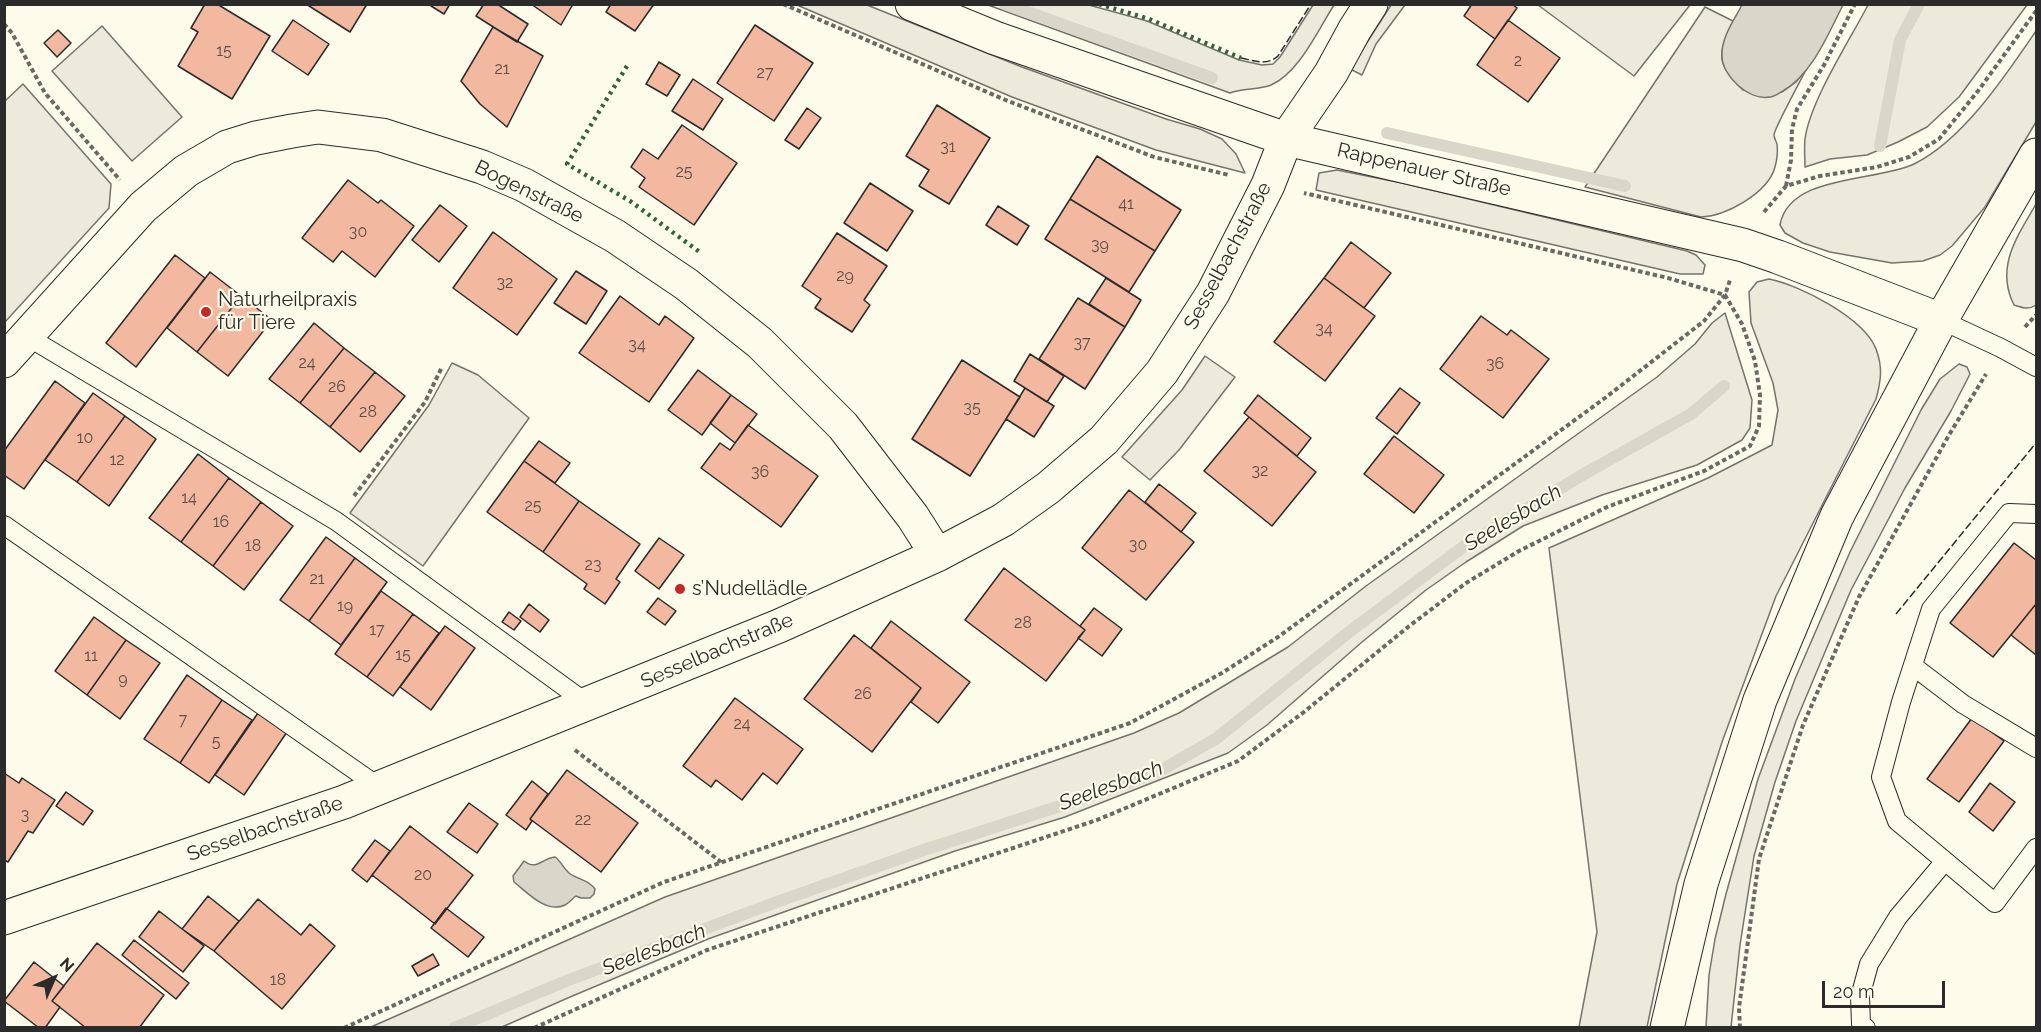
<!DOCTYPE html>
<html>
<head>
<meta charset="utf-8">
<style>
  body { margin:0 }
  #map { position:relative; width:2041px; height:1032px; overflow:hidden; background:#fdfbea; font-family:Raleway,sans-serif }
  canvas { display:block }
  .frame { position:absolute; inset:0; border:6px solid #2b2b2b; pointer-events:none }
  .north { position:absolute; left:24px; top:948px; width:60px; height:60px; -webkit-text-stroke:4px #fdfbea; paint-order:stroke; rotate:45deg; font-size:16px; font-weight:700; line-height:24px; text-align:center; color:#2b2b2b }
  .north::after { content:''; display:block; margin:auto; width:21px; height:27px; background:#2b2b2b; clip-path:polygon(50% 0,100% 100%,50% 72%,0 100%) }
  .scale { position:absolute; left:1822px; top:981px; width:123px; height:27px; box-sizing:border-box; border:3px solid #2b2b2b; border-top:0; padding-left:8px; font-size:18px; line-height:21px; white-space:nowrap; color:#2b2b2b; -webkit-text-stroke:4px #fdfbea; paint-order:stroke }
</style>
</head>
<body>
<div id="map">
<canvas width="2041" height="1032"></canvas>
<div class="frame"></div>
<div class="north">N</div>
<div class="scale">20 m</div>
</div>
<script>
const ctx = document.querySelector('canvas').getContext('2d');
ctx.lineJoin = 'round';
function fillPath(path, color) {
  ctx.fillStyle = color;
  ctx.fill(path, 'evenodd');
}
function strokePath(path, color, width, dash) {
  ctx.strokeStyle = color;
  ctx.lineWidth = width;
  ctx.lineCap = dash ? 'butt' : 'round';
  ctx.setLineDash(dash || []);
  ctx.stroke(path);
}
function write(font, color, halo, rows, align = 'center') {
  ctx.font = font + ' Raleway,sans-serif';
  ctx.lineWidth = 4.5;
  ctx.setLineDash([]);
  ctx.textBaseline = 'middle';
  ctx.strokeStyle = halo;
  ctx.fillStyle = color;
  for (const [text, x, y, turn = 0] of rows) {
    ctx.save();
    ctx.translate(x, y);
    ctx.rotate((+turn || 0) * Math.PI / 180);
    ctx.textAlign = isNaN(turn) ? turn : align;
    if (halo) ctx.strokeText(text, 0, 0);
    ctx.fillText(text, 0, 0);
    ctx.restore();
  }
}
const green = new Path2D(`
  M797,5H867L1022,67L1166,119L1200,129L1222,139L1236,154L1245,173L1156,150L1012,97Z
  M988,5H1089L1147,21L1239,60L1262,65L1273,64L1280,57L1313,5H1334C1318,30 1299,73 1271,85C1258,90 1243,88 1230,93Z
  M1538,5H1690L1634,76Z
  M1868,5H2027L1959,97L1927,127L1898,142L1867,155L1830,159L1805,167C1805,158 1804,148 1805,139C1810,101 1850,40 1868,5Z
  M1705,7L1733,21C1717,56 1716,62 1743,90L1782,92L1796,82L1807,68C1802,78 1774,129 1774,135C1774,138 1776,141 1777,144C1778,152 1777,160 1775,167C1768,193 1726,216 1701,217L1585,187Z
  M2036,31V122L1985,207L1952,246L1940,255L1923,261L1892,263L1830,252L1803,243L1785,233L1780,225C1789,174 1876,182 1914,164C1963,140 2006,75 2036,31Z
  M23,84L111,184L109,208L5,322V101Z
  M1337,170L1402,183L1687,251L1696,255L1705,265L1703,274H1680L1316,190L1319,173Z
  M2036,204V305C2029,310 2023,308 2014,305C1995,267 2017,237 2036,204Z
  M1769,279C1800,285 1864,318 1876,349C1883,367 1881,381 1876,399L1776,596L1722,742L1677,884L1647,1027H1579L1597,932L1549,548L1708,478L1772,445L1778,410L1773,383L1751,323L1749,292L1757,282Z
  M1725,313L1752,400L1750,428L1742,440L1697,465L1602,495L1523,526L1466,562L1426,590L1362,642L1267,725L1228,753L1065,817L955,851L708,939L570,997L502,1027H371L665,897L1134,733L1179,713L1288,647L1366,586L1657,377L1695,344L1712,323Z
  M452,363L478,375L529,418L423,566L350,513L429,405Z
  M1959,364L1967,367L1970,374L1951,411L1905,488L1851,590L1796,721L1775,782L1754,856L1740,945L1731,1027H1706L1709,975L1715,939L1726,894L1758,779L1795,679L1850,552L1921,410L1940,379Z`);
fillPath(green, '#ecebdb');
strokePath(green, '#74746e', 1.5);
const parking = new Path2D(`
  M1391,5H1405L1376,44L1362,75L1350,69Z
  M102,26L182,117L132,161L52,71Z
  M1205,356L1235,377L1179,450L1150,480L1122,457L1182,390Z`);
fillPath(parking, '#eceadb');
strokePath(parking, '#74746e', 1.5);
const water = new Path2D(`
  M1742,5V4L1843,5C1828,34 1813,73 1783,91C1779,93 1774,97 1770,97C1749,101 1722,76 1722,56C1721,38 1734,20 1742,5Z
  M555,857C561,861 563,868 569,873C578,880 588,879 595,889L594,894L590,898H581L576,896C573,898 569,903 565,905C546,914 527,892 514,882L513,876L524,861C537,871 542,858 555,857Z`);
fillPath(water, '#d8d7c9');
strokePath(water, '#74746e', 1.5);
strokePath(new Path2D(`
  M1005,4L1212,78
  M1387,133L1625,186
  M1880,146L1900,40L1919,4
  M454,1028L566,981L771,904L924,850L1100,793L1160,771L1217,738L1349,632L1463,547L1584,474L1691,414L1724,386`), '#d8d7c9', 12);
const building = new Path2D(`
  M205,4H217L270,36L232,99L178,66L198,32L191,28Z
  M306,4H367L350,32Z
  M432,4H450L444,14L431,6Z
  M484,4H497L528,24L517,42L476,16Z
  M531,4H573L561,25Z
  M611,4H654L635,31L606,12Z
  M1472,4H1512L1517,8L1495,39L1464,16Z
  M293,20L329,44L308,75L272,51Z
  M1508,20L1560,58L1528,102L1477,65Z
  M755,25L813,63L774,121L717,83Z
  M493,27L543,56L507,127L480,104L461,81Z
  M58,30L71,43L57,57L44,43Z
  M659,62L680,75L667,96L646,84Z
  M693,79L723,99L703,130L672,111Z
  M937,105L990,138L949,204L919,186L929,170L906,156Z
  M807,108L821,118L799,149L785,140Z
  M682,125L737,163L694,225L639,187L645,178L631,167L643,149L658,159Z
  M1097,156L1181,210L1155,251L1070,199Z
  M348,180L378,203L381,200L414,226L375,277L342,251L333,262L302,238Z
  M870,183L913,211L887,251L844,223Z
  M1070,199L1155,251L1129,292L1045,239Z
  M440,205L467,226L439,262L412,240Z
  M998,206L1029,226L1017,245L986,225Z
  M493,232L557,279L517,335L453,288Z
  M837,233L887,266L864,300L870,305L852,332L815,308L821,299L802,286Z
  M1351,242L1391,273L1364,308L1324,278Z
  M175,255L205,278L136,367L106,343Z
  M576,271L607,291L586,324L554,303Z
  M210,272L241,296L197,352L167,328Z
  M1106,278L1141,300L1125,327L1089,304Z
  M1324,278L1375,316L1325,381L1274,342Z
  M241,296L272,320L228,376L197,352Z
  M620,296L659,325L665,316L694,338L649,402L579,353Z
  M1078,298L1125,327L1085,389L1039,359Z
  M1481,316L1507,335L1511,330L1549,359L1503,418L1440,369Z
  M314,323L344,348L300,403L269,379Z
  M344,348L375,372L330,427L300,403Z
  M1030,354L1064,376L1047,402L1014,381Z
  M962,360L1020,397L970,476L912,439Z
  M698,370L731,395L702,435L668,410Z
  M375,372L405,396L360,452L330,427Z
  M55,381L85,403L24,489L4,475V451Z
  M1025,388L1054,406L1034,437L1006,419Z
  M1400,388L1420,403L1397,434L1376,418Z
  M93,393L125,416L77,482L45,460Z
  M731,395L757,414L735,443L710,423Z
  M1258,395L1311,438L1297,456L1244,413Z
  M125,416L156,439L109,506L77,482Z
  M1249,417L1316,472L1272,526L1204,471Z
  M748,425L818,476L781,527L701,468L720,443L730,450Z
  M1394,436L1444,475L1414,513L1364,474Z
  M539,441L570,463L555,483L524,461Z
  M198,454L229,478L181,542L149,518Z
  M524,461L579,501L543,552L487,512Z
  M229,478L261,502L213,566L181,542Z
  M1159,484L1196,513L1181,532L1145,502Z
  M1129,490L1194,542L1146,600L1082,548Z
  M579,501L640,544L616,579L620,582L605,604L584,589L587,584L543,552Z
  M261,502L293,526L244,590L213,566Z
  M326,537L355,558L309,621L280,600Z
  M659,538L684,555L659,589L635,571Z
  M2014,543L2036,560V604L1993,657L1950,623Z
  M355,558L387,582L341,645L309,621Z
  M1004,568L1085,630L1046,681L965,620Z
  M381,591L413,614L367,677L335,654Z
  M658,598L676,611L665,625L647,612Z
  M529,604L549,620L540,632L520,617Z
  M2036,604V655L2011,635Z
  M1094,608L1122,629L1102,656L1078,638L1085,630L1080,626Z
  M509,612L521,621L514,630L502,622Z
  M413,614L439,633L393,696L367,677Z
  M94,617L126,640L87,695L55,671Z
  M891,621L970,682L938,723L911,702L921,688L871,648Z
  M445,626L475,648L431,710L400,687Z
  M854,635L921,688L872,752L804,699Z
  M126,640L160,663L120,719L87,695Z
  M187,675L222,700L180,763L144,739Z
  M735,698L803,749L777,784L763,773L742,800L716,780L711,787L683,766Z
  M222,700L252,720L209,783L180,763Z
  M258,713L287,732L244,795L215,775Z
  M1972,718L2004,741L1959,802L1927,779Z
  M567,770L638,823L601,872L530,819Z
  M4,773L19,783L22,778L55,800L33,833L28,831L8,862L4,860Z
  M532,781L548,794L530,819L532,821L526,830L506,815Z
  M1990,783L2015,802L1993,831L1969,812Z
  M66,792L93,811L83,825L56,806Z
  M469,803L498,824L477,853L447,832Z
  M410,826L473,875L435,924L372,875Z
  M375,840L390,851L367,882L352,870Z
  M208,896L239,921L214,951L182,929Z
  M258,899L301,935L310,924L335,946L282,1009L214,951Z
  M446,908L484,937L468,957L431,928Z
  M159,911L204,946L183,972L139,937Z
  M134,940L189,983L176,999L122,955Z
  M97,943L164,995L139,1028H86L52,1001Z
  M433,954L439,965L418,976L412,966Z
  M34,962L64,986L52,1001L60,1007L45,1028H39L4,1001Z`);
fillPath(building, '#f2b8a0');
strokePath(building, '#2b2b2b', 1.5);
const lane = new Path2D(`
  M1941,320L2001,348L2036,367
  M28,337L336,521L588,704
  M4,525L379,787
  M1913,666L1963,704L2036,748
  M1945,861L1995,903L2036,848
  M1866,1028L1861,1024L1860,997L1869,964L1898,917L1945,861L1897,821L1881,777L1901,702L1931,609L2009,513L2036,514`);
const street = new Path2D(`
  M912,4L995,38L1286,139L1743,245L1778,257L1941,320
  M4,361L143,207L186,171L227,147L256,138L292,131L318,127L382,135L482,167L524,185L615,236L686,284L760,343L843,426L913,517L937,555
  M4,918L344,802L779,626L937,555L1003,520L1048,488L1104,440L1162,372L1213,293L1268,185L1286,139L1331,73L1355,29L1371,4`);
const secondary = new Path2D(`
  M1667,1028L1701,884L1760,700L1837,516L1941,320L2036,155`);
strokePath(lane, '#2b2b2b', 20);
strokePath(street, '#2b2b2b', 35);
strokePath(secondary, '#2b2b2b', 35);
strokePath(new Path2D(`
  M783,4L1008,101L1154,157L1229,175
  M4,24L12,33L45,93L120,180
  M1786,186L1791,160L1792,129L1797,109L1824,65L1855,4
  M1764,212L1786,186L1820,176L1877,167L1909,157L1939,139L1978,91L2036,11
  M2025,327L2036,315
  M354,496L425,402L442,367
  M575,750L721,862
  M344,1028L664,882L1130,723L1222,673L1278,637L1605,398L1704,321L1725,295L1730,280
  M534,1028L707,950L1097,820L1238,761L1304,712L1408,627L1466,583L1519,551L1607,507L1704,471L1750,446L1759,426L1760,395L1755,361L1742,324L1725,295L1668,278L1304,193
  M1740,1028L1739,1008L1759,859L1803,725L1859,597L1949,435L1986,374`), '#6a6964', 4, [4.5, 3]);
strokePath(lane, '#fdfbea', 18);
strokePath(street, '#fdfbea', 33);
strokePath(secondary, '#fdfbea', 33);
strokePath(new Path2D(`
  M1099,4L1149,19L1241,58
  M627,66L567,164L630,201L701,253`), '#34623c', 4.5, [3, 4.5]);
strokePath(new Path2D(`
  M1241,58C1255,61 1267,66 1278,56L1311,4
  M1896,614L2036,443`), '#2b2b2b', 1.5, [8, 3]);
for (const [x, y, r, color] of [
  [206,312,6,"#c62828"],
  [680,589,6,"#c62828"]
]) {
  const dot = new Path2D();
  dot.arc(x, y, r, 0, 2 * Math.PI);
  ctx.fillStyle = color;
  ctx.fill(dot);
  strokePath(dot, '#fdfbea', 2);
}
write('16px', '#5d4e48', null, [
  ["15",224,51],
  ["2",1518,61],
  ["21",502,69],
  ["27",765,73],
  ["31",948,147],
  ["25",684,172],
  ["41",1126,204],
  ["30",358,232],
  ["39",1100,245],
  ["29",845,276],
  ["32",505,283],
  ["34",1324,329],
  ["37",1082,343],
  ["34",637,345],
  ["24",307,363],
  ["36",1495,364],
  ["26",337,387],
  ["35",972,408],
  ["28",368,412],
  ["10",85,438],
  ["12",117,460],
  ["32",1260,471],
  ["36",760,472],
  ["14",189,498],
  ["25",533,506],
  ["16",221,522],
  ["30",1138,545],
  ["18",253,546],
  ["23",593,565],
  ["21",317,579],
  ["19",345,606],
  ["28",1023,623],
  ["17",377,630],
  ["15",403,655],
  ["11",91,656],
  ["9",123,679],
  ["26",863,694],
  ["7",183,720],
  ["24",742,724],
  ["5",216,742],
  ["3",25,815],
  ["22",583,820],
  ["20",423,875],
  ["18",278,980]
]);
write('20px', '#2b2b2b', '#fdfbea', [
  ["Rappenauer Straße",1424,170,13],
  ["Bogenstraße",529,192,26],
  ["Sesselbachstraße",1228,256,-62],
  ["Sesselbachstraße",717,651,-23],
  ["Sesselbachstraße",265,829,-19]
]);
write('20px', '#2b2b2b', '#fdfbea', [
  ["Naturheilpraxis",218,300],
  ["für Tiere",218,323],
  ["s’Nudellädle",692,589]
], 'left');
write('italic 21px', '#2b2b2b', '#fdfbea', [
  ["Seelesbach",1513,518,-31],
  ["Seelesbach",1111,786,-20],
  ["Seelesbach",654,950,-21]
]);
</script>
</body>
</html>
